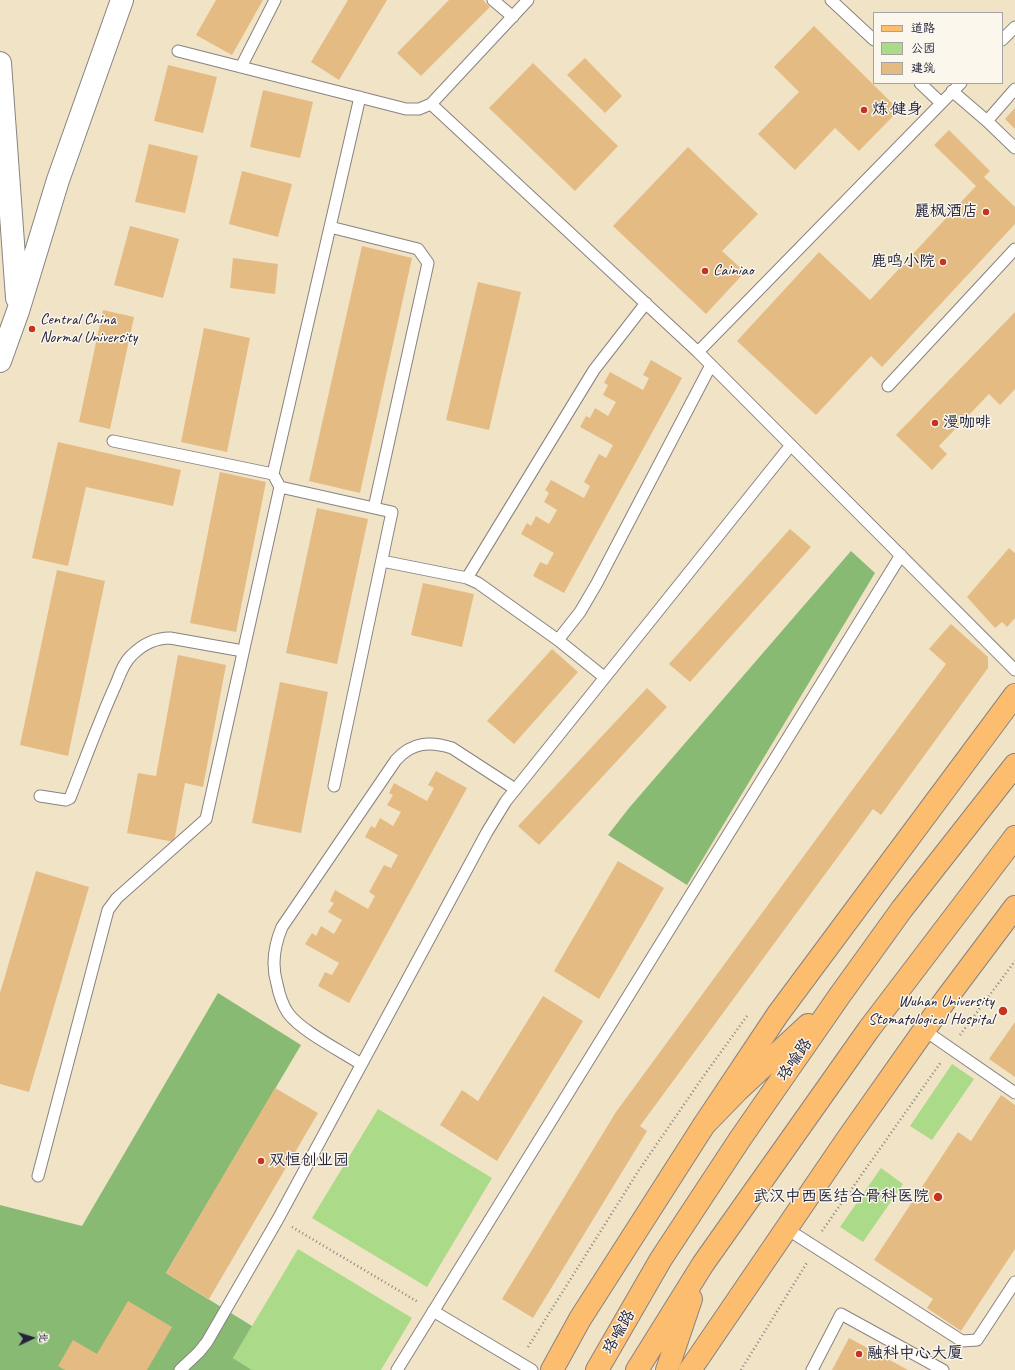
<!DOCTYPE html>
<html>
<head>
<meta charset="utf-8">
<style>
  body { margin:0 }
  #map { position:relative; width:1015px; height:1370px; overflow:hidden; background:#f0e3c6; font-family:Caveat,"LXGW WenKai TC",sans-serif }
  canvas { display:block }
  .legend { position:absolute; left:873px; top:12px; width:130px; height:72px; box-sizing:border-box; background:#fbf7ec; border:1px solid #a4a2a5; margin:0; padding:5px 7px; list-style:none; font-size:12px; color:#22223b }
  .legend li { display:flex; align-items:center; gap:8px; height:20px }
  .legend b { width:20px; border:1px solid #a4a2a5 }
  .north { position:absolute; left:12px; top:1318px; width:40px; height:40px; -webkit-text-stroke:3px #fbf7ec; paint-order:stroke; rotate:86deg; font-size:11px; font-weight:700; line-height:16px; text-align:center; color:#22223b }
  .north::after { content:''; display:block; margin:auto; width:14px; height:18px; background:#22223b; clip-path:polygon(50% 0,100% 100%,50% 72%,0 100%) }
</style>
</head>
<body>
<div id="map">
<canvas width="1015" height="1370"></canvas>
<ul class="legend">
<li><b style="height:5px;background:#fcbd6f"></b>道路</li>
<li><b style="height:11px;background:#abda88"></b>公园</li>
<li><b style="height:11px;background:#e5bb84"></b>建筑</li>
</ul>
<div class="north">北</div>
</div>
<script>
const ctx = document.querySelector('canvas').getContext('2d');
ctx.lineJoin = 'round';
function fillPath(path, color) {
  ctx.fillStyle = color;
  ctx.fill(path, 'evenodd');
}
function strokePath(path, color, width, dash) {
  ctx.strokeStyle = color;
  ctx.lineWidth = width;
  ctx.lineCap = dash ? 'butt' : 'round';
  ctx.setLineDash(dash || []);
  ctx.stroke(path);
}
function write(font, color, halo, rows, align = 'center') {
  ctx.font = font + ' Caveat,"LXGW WenKai TC",sans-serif';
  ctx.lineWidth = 3;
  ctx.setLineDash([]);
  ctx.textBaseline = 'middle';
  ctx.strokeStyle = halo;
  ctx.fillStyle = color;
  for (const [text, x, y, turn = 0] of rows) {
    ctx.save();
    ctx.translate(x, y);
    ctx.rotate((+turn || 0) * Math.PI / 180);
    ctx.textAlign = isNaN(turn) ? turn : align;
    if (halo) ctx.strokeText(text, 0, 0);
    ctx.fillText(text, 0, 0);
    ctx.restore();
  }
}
fillPath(new Path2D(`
  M952,1064L974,1079L932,1140L910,1126Z
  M378,1109L492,1178L427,1287L312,1218Z
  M881,1168L903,1184L863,1242L840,1227Z
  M298,1249L412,1318L381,1370H252L233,1358Z`), '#abda88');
fillPath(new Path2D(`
  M851,551L875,573L687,885L608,835L629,808Z
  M218,993L301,1045L166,1273L252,1326L233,1358L252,1370H0V1205L82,1226Z`), '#88ba74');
fillPath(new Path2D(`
  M216,0H263L232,55L196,35Z
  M348,0H387L339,80L311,62Z
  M449,0H483L490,7L421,76L397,53Z
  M814,26L899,110L859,151L835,128L795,170L758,134L799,92L774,67Z
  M585,58L622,96L605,113L567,75Z
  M533,63L618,146L575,191L489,108Z
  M168,65L217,77L203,133L154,121Z
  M263,90L313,102L300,158L250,147Z
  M1015,108V129L1005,119Z
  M949,130L990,171L984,177L1015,207V224L882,367L871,356L816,415L737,341L819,252L870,300L976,186L934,145Z
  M149,144L198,156L185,213L135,202Z
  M688,147L758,214L722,251L745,272L706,314L613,226Z
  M242,171L292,184L278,237L229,224Z
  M130,226L179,239L163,298L114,285Z
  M362,246L412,258L360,493L309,481Z
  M233,258L278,264L275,294L230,288Z
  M478,282L521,292L489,430L446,420Z
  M103,310L134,317L110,429L79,422Z
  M1015,312V389L1000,405L989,394L939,446L947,454L932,470L896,435Z
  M204,328L250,338L227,452L181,442Z
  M651,360L682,378L564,593L533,576L540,562L547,565L554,553L521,534L527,523L531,526L536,516L549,524L557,510L544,502L549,493L545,490L551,480L584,498L590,486L584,482L599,454L606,458L613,445L580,427L586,416L590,418L595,408L608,416L616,402L603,395L608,385L604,383L610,372L643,390L649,378L643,375Z
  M58,442L181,470L173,506L86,487L68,566L32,558Z
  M220,472L266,482L236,632L190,623Z
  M317,508L368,519L337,664L286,653Z
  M790,529L811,547L690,682L669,664Z
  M1009,548L1015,553V618L1007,627L1002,622L995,628L967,597Z
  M57,570L105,581L68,756L20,745Z
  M423,583L474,594L462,647L411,635Z
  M951,624L988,657V668L881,815L873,809L640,1126L647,1131L533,1318L502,1299L616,1112L850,793L946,664L929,649Z
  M552,649L578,672L514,744L487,721Z
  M178,655L226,665L203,787L185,783L174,842L127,833L138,773L156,776Z
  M280,682L328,692L301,833L252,823Z
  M647,688L667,707L539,845L518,826Z
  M436,771L467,788L349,1003L318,986L325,972L332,975L339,963L305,944L312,933L316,936L321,926L334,934L342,920L328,912L334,903L330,901L335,890L368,909L375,896L369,892L384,865L391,868L398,855L365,837L371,826L375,828L380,818L393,826L401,812L387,805L393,795L389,793L394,783L427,801L434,788L428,785Z
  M618,861L664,888L599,999L554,971Z
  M36,871L89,887L29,1092L0,1084V993Z
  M543,996L583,1021L497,1161L440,1125L462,1090L478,1101Z
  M1015,1022V1077L989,1059Z
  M275,1088L318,1113L209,1299L166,1273Z
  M1001,1095L1015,1105V1249L961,1331L927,1308L933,1299L874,1260L958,1132L971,1141Z
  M128,1301L172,1327L147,1370H65L58,1366L73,1340L97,1354Z
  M849,1338L908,1370H832Z`), '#e5bb84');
const lane = new Path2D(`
  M493,0L513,17
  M831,0L874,40
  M1002,40L1015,27
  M178,51L406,109H419L431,104L528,0
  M241,67L275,0
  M920,83L941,103
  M952,91L987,121L1015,148
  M431,104L698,352L1015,670
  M987,121L1015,89
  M330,227L418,249L428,263L374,508
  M698,352L961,83
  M888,386L1015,249
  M113,441L273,474L280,487L392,512L334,786
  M273,474L360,97
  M382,561L467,578L478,583L558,640L604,677
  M467,578L594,370L646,303
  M558,640L580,612L597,583L711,365
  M40,796L66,800L70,798C85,760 99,721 116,684C120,674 124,662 132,655C143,644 155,638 170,638L243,651
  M924,1030L1015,1093
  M361,1064C341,1051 301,1031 288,1013C282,1004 279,994 277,984C271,964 274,946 282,927L396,760C412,742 430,741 452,748L515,789
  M38,1176L108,910L117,898L206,819L280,487
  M787,1229L962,1341L977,1340L1015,1282
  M433,1311L532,1370
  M180,1370L199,1352L207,1342L278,1219L487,832L506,801L791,445
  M397,1370L901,555
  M812,1370L841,1314L943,1370`);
const street = new Path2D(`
  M0,63L17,298
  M0,361L18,311L58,180L122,0`);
const primary = new Path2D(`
  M552,1370L580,1319L704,1125L778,1014L1015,695
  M690,1370L846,1141L946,999L1015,907`);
const highway = new Path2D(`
  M704,1125L738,1090L808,1025
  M597,1370L661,1259L740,1139L840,995L902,909L1015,765
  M637,1370L703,1264L869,1029L1015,837
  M667,1370L691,1299`);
strokePath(lane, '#898280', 13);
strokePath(street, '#898280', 24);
strokePath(primary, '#898280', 24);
strokePath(highway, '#898280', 24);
strokePath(new Path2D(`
  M960,1035L1015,961
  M292,1227L418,1302
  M822,1231L941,1062
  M528,1347L639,1170L705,1074L747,1016
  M741,1370L808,1261`), '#898280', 2.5, [1, 3]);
strokePath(lane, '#fff', 11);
strokePath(street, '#fff', 22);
strokePath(primary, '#fcbd6f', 22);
strokePath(highway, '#fcbd6f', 22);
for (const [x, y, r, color] of [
  [864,110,4,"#c8321e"],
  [986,212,4,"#c8321e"],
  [943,262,4,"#c8321e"],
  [705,271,4,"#c8321e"],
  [32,329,4,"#c8321e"],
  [935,423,4,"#c8321e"],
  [1003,1011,5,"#c8321e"],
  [261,1161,4,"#c8321e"],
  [938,1197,5,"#c8321e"],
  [859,1354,4,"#c8321e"]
]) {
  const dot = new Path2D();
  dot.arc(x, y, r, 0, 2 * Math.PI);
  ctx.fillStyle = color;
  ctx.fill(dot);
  strokePath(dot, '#fbf7ec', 1.5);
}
write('16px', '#22223b', '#fbf7ec', [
  ["炼·健身",872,110],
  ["麗枫酒店",978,212,"right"],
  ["鹿鸣小院",935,262,"right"],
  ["Cainiao",713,271],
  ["Central China",40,320],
  ["Normal University",40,338],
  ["漫咖啡",943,423],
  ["Wuhan University",994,1002,"right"],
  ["Stomatological Hospital",994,1020,"right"],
  ["双恒创业园",269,1161],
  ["武汉中西医结合骨科医院",929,1197,"right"],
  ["融科中心大厦",867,1354]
], 'left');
write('16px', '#22223b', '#fbf7ec', [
  ["珞喻路",795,1060,-55],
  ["珞喻路",619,1332,-60]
]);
</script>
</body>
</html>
